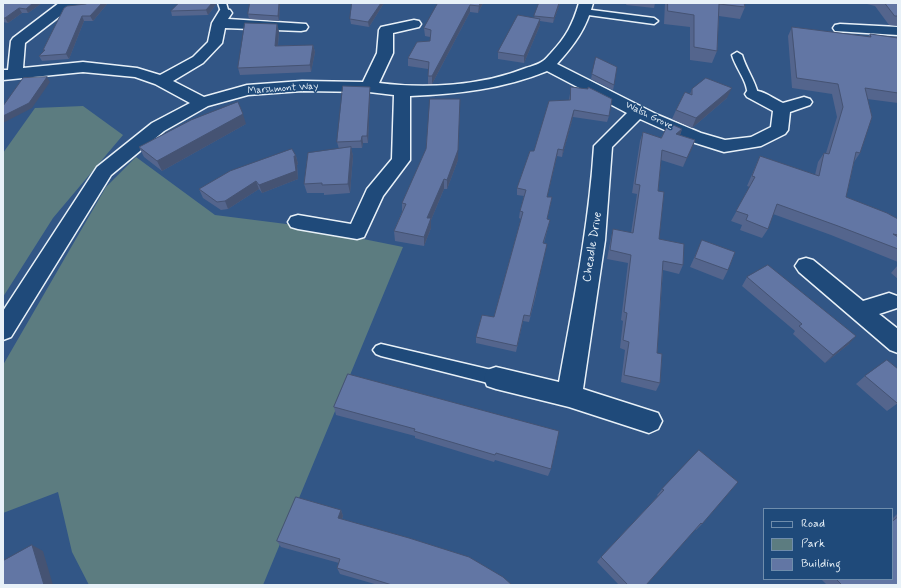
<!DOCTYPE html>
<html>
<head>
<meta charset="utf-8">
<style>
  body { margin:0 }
  #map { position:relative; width:901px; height:588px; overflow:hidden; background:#325686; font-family:Mynerve,sans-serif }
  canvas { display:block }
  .frame { position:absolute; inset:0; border:4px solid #e8f1f8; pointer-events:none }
  .legend { position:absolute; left:763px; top:508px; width:130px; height:72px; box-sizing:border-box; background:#1f4a7a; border:1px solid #6f8dac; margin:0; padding:5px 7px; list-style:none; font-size:12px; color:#e8f1f8 }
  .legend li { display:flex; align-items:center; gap:8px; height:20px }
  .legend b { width:20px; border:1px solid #6f8dac }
</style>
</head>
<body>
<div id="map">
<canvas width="901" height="588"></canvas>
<div class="frame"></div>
<ul class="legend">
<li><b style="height:5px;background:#1f4a7a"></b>Road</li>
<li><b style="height:11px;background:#5c7c80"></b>Park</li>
<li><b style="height:11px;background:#6276a4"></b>Building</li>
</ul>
</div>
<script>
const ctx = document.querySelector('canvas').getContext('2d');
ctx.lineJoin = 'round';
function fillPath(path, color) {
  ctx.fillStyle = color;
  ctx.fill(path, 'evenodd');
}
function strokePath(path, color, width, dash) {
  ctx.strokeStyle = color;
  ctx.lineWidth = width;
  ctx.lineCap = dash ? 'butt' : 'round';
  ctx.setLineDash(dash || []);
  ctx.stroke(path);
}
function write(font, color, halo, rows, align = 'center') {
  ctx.font = font + ' Mynerve,sans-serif';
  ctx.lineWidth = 3;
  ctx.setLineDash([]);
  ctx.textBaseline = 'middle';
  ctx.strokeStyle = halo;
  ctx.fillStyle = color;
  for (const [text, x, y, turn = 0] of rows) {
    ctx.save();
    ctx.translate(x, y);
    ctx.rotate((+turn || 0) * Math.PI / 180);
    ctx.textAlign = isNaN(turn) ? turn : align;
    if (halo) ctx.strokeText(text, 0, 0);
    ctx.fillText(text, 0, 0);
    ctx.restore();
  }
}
fillPath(new Path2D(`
  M83,106L123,135L53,218L3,297V153L35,108Z
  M136,157L215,215L294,225L403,247L263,585H89L72,552L58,492L3,513V365L106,187Z`), '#5c7c80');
const service = new Path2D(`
  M218,3H226L229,13L228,15H222Z
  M584,9L654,18L658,21L654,24L581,14L580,12L581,10Z
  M737,52L742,55C746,69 755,80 758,94L757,96H749C747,92 747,88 745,83C741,73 735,65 732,55Z
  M381,344L496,371L501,373L504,378L501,383L496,385L381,356L376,354L373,350L376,346Z`);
const minor = new Path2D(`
  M59,3L90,4L88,7L69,9L25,43L23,68L83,62L137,68L160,75L193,57L208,42L212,23L220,10L225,9L230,10L232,13L228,19L306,24L308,27L306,30L301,31L225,28L222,43L203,63L173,81L204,97L247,85L302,81L363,82L377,53L379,30L381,27L414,20L419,21L421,24L419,27L393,33V53L379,83C425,89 482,86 526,68C531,66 538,65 543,61C546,59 549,55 551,53C566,37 573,24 579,3H593C586,29 575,44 557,64L658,115L701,133L725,140L751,137L771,127L773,111L747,97L745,94L747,91C760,87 772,98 783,103L804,97L810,99L812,102L810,105L790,112L788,130L785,134L761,146L724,152L689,141L640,119L612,147L605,240L583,389L658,413L662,421L658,429L649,433L569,407L496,389L487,386L484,378L487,370L496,367L559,382C573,304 589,226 594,146L627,113L547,71C503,89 458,94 410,96V160L383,196L364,237L357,239L298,229L291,227L288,222L291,217L298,215L351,224L367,189L392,159L394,95L369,92L302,91L248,95L208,106L164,131L111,175L11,337L3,340V311L97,167L152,123L190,103L155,84L135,77L83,72L3,80V70H8L11,41L13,38Z
  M840,24L898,27V35L835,31L833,28L835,25Z
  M806,258L813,260L863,301L889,293L897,296V308L879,314L898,329V353L890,350L799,272L795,266L799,260Z`);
strokePath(service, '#e8f1f8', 3);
strokePath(minor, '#e8f1f8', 3);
fillPath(service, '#1f4a7a');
fillPath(minor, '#1f4a7a');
fillPath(new Path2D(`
  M3,3H42L28,13H22L8,23L3,22Z
  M86,3H108L93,21H84L69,59L42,61L39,56L44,51L43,50Z
  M179,3H217L208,15L172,16L171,11Z
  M250,3H280L279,21L249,19L248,14Z
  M384,3L369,27L351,24L350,19Z
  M438,3H483L478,13L470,12L432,84H428V69L408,66V58L430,41V37L425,36L424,28Z
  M539,3H560L553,23L540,21V25L524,63L498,59V52L534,18Z
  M627,3H655L654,8L626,5Z
  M665,3H744L745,7L740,19L719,16L717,51L712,63L690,60V27L664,24Z
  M866,3H898V26L889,25L875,6L867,4Z
  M277,24L279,32L278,46L313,45L315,52L311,72L240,75L238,68Z
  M792,27L868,37L870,34L898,38V103L867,99L860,153L854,162L846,197L898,219V262L831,235L773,214L768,229L762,238L740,230L742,225L731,221L750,187L747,186L760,156L815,175L818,162L824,153H826L837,117L832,94L792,88L788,36Z
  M592,74L614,85L613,90L591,79Z
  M571,87L609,116L607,122L573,117L562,157L557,156L547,197H552L547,219L550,220L544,243L536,295L529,322L523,321L516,352L476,343V337L494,317L521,219L519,218L520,211L524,196L517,195V188L534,151L569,100Z
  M692,89L727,98L692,128L672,119L676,110L690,94Z
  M370,94L368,143H363L362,148H351L353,156L350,193L324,195V193H307L304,184L339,149L337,142Z
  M246,124L162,171L144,157L139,147Z
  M682,129L680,135L695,140L683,167L661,160L658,191L659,239L683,265L679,274L663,270L657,353L660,383L656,391L621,382L625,350L620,348L623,321L621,320L628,263L607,259L611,238L613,229L631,233L637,194L632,193L640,141L643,132L661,138Z
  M296,156L298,164L297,165L298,179L262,193L259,189L228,209L221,210L203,198L199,189Z
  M458,160L447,189H444L431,220V228L424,246L395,241L394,231L402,212V203Z
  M702,240L728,270L723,280L690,267Z
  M898,265V279L891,273Z
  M747,277L849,344L825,363L793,334L795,331L742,286Z
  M348,374L551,469L548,476L495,460L494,462L415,438V436L336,415L334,407Z
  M865,376L898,403L887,411L856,384Z
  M662,489L702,524L696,530L695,529L646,585H619L597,562L601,557L658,496L657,495Z
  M341,510L343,516L342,519L512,585H378L340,574L337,568L339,563L281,547L277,541Z
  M898,513V585H827L822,580L823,579H892V519Z`), '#54658d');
fillPath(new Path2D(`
  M33,3H42L28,13L26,9Z
  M102,3H108L93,21L90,16Z
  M212,3H217L208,15L206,10Z
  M279,3H280L279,21L278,16Z
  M381,3H384L369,27L368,22Z
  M480,3H483L478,13L479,6Z
  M559,3H560L553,23L554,18Z
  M470,5V12L432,84V76Z
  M19,8L22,13L8,23L5,18Z
  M82,16L84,21L69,59L66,54Z
  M540,19V25L524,63V56Z
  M277,24L279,32L277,54L275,46Z
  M313,45L315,52L311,72L310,65Z
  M47,77L50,82L32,108L3,123V116Z
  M370,87V94L368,143L367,136Z
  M732,88L727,98L692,128L696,118Z
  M460,99L458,160L447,189V180Z
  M574,110L573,117L562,157L563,150Z
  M243,114L246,124L162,171L157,161Z
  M682,129L679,138L676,134Z
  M362,136L363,143L362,148L361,141Z
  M695,140L692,149L683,167Z
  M351,147L353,156L350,193L348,184Z
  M558,149L557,156L546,203L547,197Z
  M296,156L298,164L297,165L298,179L262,193L259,185Z
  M444,179V189L431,220V228L424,246V237L427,218Z
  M256,181L259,189L228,209L225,201Z
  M856,336L849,344L825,363L833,355Z
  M341,510L343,516L340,524L338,518Z
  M32,545L43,551L53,585H44Z`), '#455373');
const building = new Path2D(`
  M3,3H33L26,9L19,8L5,18H3Z
  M86,3H102L90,16H82L66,54L39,56L45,50H43L64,8L67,6L86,4Z
  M179,3H212L206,10L171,11Z
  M250,3H279L278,16L248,14Z
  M352,3H381L368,22L350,19Z
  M438,3H480L479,6L470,5L432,76H428L429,62L408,58L417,42L430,41L431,30L424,28Z
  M539,3H559L554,18L534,16Z
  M668,3H744L745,7L719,4L717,51L694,47V15L668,11Z
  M885,3H898V16H895Z
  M518,15L540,19L524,56L498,52Z
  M245,23L277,24L275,46L313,45L310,65L238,68Z
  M792,27L871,37L870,34L898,38V93L865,88L872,117L860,153L856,152L846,197L887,213L898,219V235L893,234L898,237V249L838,226L777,204L768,229L746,220L748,215L736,211L755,177L752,176L760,156L819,176L824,153L829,154L843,107L838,84L797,78Z
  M596,57L617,67L614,85L592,74Z
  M47,77L29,103L3,116V106L23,78Z
  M706,78L732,88L696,118L676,110L685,92L692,95V89Z
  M343,86L370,87L367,136H362L361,141L337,142Z
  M571,87L588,89V87L612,99L609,116L574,110L563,150L558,149L547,197H552L547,219L550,220L543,243L547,244L530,316L524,315L517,346L476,337L482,315L494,317L523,212L520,211L526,190L517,188L530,151H534L549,101L570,100Z
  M430,99H460L458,150L447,180L444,179L427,218H431L424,237L394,231L406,204L402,203L426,149Z
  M238,102L243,114L157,161L139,147L191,120Z
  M669,123L682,129L676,134L695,140L687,158L662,150L658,191L664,192L659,239L684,244L683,265L663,261L657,353L662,354L660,383L624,375L629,342L623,340L627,313L624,312L631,255L610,250L613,229L633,233L640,185L635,184L643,132L661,138Z
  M351,147L348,184L322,185V183L304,184L308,153Z
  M292,149L296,156H294L296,171L259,185L256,181L225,201L217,202L199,189L230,171Z
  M702,240L735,252L728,270L695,258Z
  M768,265L856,336L833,355L799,326L802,324L747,277Z
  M887,360L898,369V402L897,403L865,376Z
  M348,374L559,431L551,469L496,453L495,455L414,431L415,429L334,407Z
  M699,450L738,482L702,524L701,523L646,585H628L601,557L664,490L662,489Z
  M296,497L341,510L338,518L409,538L469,557L503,577L512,585H392L337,568L340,559L277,541Z
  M898,517V585H842L836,579H892V522Z
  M32,545L44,585H3V561Z`);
fillPath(building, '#6276a4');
strokePath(building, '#455373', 1);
write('10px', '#e8f1f8', '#1f4a7a', [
  ["Marshmont Way",283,89,-4],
  ["Walsh Grove",649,116,26]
]);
write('12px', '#e8f1f8', '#1f4a7a', [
  ["Cheadle Drive",593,247,-81]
]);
</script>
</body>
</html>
